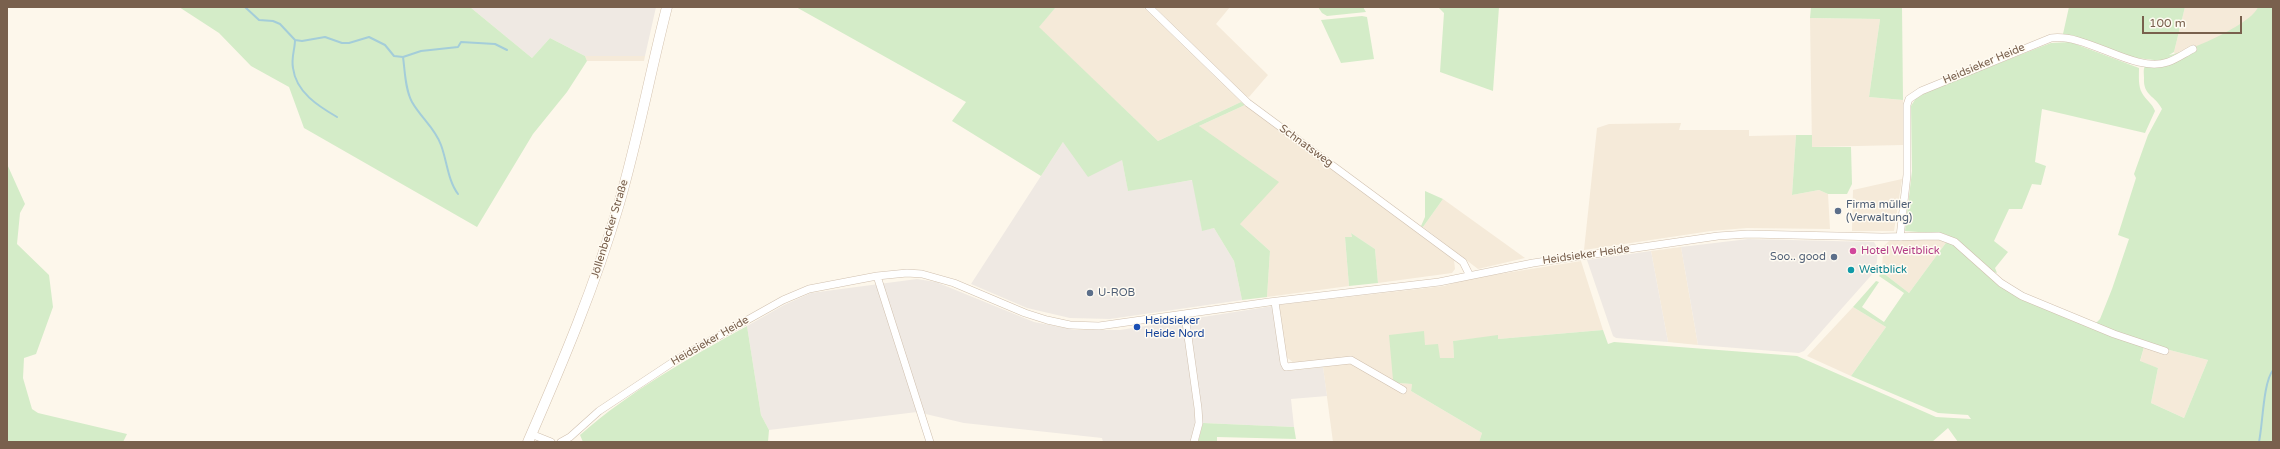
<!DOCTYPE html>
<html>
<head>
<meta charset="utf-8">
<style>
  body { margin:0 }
  #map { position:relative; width:2280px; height:449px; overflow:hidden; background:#fdf7eb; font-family:"Varela Round",sans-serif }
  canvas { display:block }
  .frame { position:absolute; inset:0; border:8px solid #79604d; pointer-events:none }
  .scale { position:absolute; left:2142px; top:16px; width:100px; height:18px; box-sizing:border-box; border:2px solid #79604d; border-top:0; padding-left:5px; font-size:12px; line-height:14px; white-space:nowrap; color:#79604d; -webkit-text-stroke:3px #fffbf2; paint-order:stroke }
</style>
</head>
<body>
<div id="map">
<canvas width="2280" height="449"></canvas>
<div class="frame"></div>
<div class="scale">100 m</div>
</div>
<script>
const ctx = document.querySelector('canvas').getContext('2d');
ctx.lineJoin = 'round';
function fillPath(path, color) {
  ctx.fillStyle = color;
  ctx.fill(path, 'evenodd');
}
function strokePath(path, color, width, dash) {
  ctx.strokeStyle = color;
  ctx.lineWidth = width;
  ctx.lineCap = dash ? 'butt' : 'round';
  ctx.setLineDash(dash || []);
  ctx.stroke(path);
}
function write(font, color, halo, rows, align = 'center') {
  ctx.font = font + ' "Varela Round",sans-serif';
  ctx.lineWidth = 3;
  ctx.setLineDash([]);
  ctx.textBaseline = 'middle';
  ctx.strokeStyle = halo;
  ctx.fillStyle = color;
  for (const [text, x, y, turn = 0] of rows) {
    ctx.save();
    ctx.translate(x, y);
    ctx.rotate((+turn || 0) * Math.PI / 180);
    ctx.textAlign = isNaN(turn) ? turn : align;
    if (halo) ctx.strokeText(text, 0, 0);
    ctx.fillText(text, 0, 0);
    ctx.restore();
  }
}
fillPath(new Path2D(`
  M1056,7H1143L1241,102L1158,141L1038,27Z
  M1155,7H1230L1216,24L1268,75L1249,97L1246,96Z
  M2185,7H2258L2249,32L2178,61L2174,52Z
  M1810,18L1880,19L1869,97L1903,100V145L1812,147Z
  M585,56H645L644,61H587Z
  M1245,105L1454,260L1455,269L1452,273L1378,283L1375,249L1351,233L1352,237H1345L1349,286L1267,297L1270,251L1240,224L1199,126Z
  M1681,123L1679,130H1749V136L1796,135L1792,195L1819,190L1828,194L1830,229L1747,228L1711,231L1584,250L1597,128L1609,124Z
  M1902,179L1894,231H1852L1853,190Z
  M1443,199L1525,258L1478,269L1423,227Z
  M1891,239L1948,240L1909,293L1882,272L1883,247Z
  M1681,247L1698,345L1668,342L1651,251Z
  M1581,261L1603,330L1498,339V336L1453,341L1454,358H1440L1398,383L1412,384L1411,391L1482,433L1479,442H1333L1322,360L1294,363L1285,356L1278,305L1444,286L1468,279Z
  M1853,307L1886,327L1851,376L1807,356Z
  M2144,347L2162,348L2208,360L2184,418L2151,403L2158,368L2140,362Z`), '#f5ead9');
fillPath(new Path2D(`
  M470,7H656L645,56H585L550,38L532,58Z
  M1063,142L1122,160L1128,190L1193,180L1202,230L1214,228L1234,261L1242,300L1110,319L1070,318L1027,308L971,284Z
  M1748,239L1874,242L1878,249L1876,270L1804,351L1799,353L1698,345L1681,247Z
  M1651,251L1668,342L1616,338L1613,336L1587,260Z
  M917,279L936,282L1034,322L1075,330H1120L1273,306L1282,366L1289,371L1323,367L1327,396L1291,399L1294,427L1203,423L1198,442H1103L1102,438L964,423L917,412L769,430L761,415L747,326L784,305L811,293Z`), '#efe9e3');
fillPath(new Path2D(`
  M179,7H470L532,58L550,38L585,56L587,61L567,92L533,134L477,227L304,128L289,87L251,66L219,33Z
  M796,7H1056L1039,27L1158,141L1241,102L1245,105L1199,126L1279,182L1240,224L1270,251L1267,297L1242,300L1234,261L1214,228L1202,231L1192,180L1128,191L1122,160L1088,177L1063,142L1041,176L952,121L966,102Z
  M1318,7H1363L1366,12L1327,16L1322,13Z
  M1438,7H1499L1493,91L1440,72L1444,13Z
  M1811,7H1902L1903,100L1869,97L1880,19L1810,18Z
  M2069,7H2185L2174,52L2169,55C2188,52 2252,24 2258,7H2273V442H1958L1948,428L1932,442H1479L1482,433L1411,391L1412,384L1398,383L1393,380L1389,335L1424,331L1425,345L1438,344L1440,358H1454L1453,341L1498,335V339L1603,330L1608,344L1614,342L1797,356L1936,417L1971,419L1968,415L1938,413L1851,376L1886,327L1853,307L1876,281L1879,282L1862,307L1884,322L1904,293L1879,276L1882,272L1909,293L1948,240L2000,285L2144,347L2140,361L2158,368L2151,403L2184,418L2208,360L2162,348L2095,324L2100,319L2112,289L2129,239L2118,235L2136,178L2134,174L2148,135L2162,109C2155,95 2143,96 2144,78C2144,73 2143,70 2145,66H2153L2154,60L2128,57L2063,34Z
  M1362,16L1367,17L1374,59L1341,63L1321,20Z
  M2070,42L2139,68C2139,76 2138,86 2142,93C2146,100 2152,103 2155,111L2145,133L2042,109L2035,162L2046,166L2041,185L2032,184L2022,209H2009L1994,241L2008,252L1995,268L1997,273L1991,271L1954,239L1945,234L1905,231L1912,171L1911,106L1916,98L1933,89L2043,46L2051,43Z
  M1796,135H1812V147H1851L1852,184L1847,194H1828L1819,190L1792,195Z
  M7,164L25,204L20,213L17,244L49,275L53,307L36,354L24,358L23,378L32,409L38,413L127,434L123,442H7Z
  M1425,191L1443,199L1423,227L1421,226L1425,217Z
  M1351,233L1375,249L1378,283L1349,286L1345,237H1352Z
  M747,326L761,415L769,430L768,442H583L580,435C630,391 689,358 747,326Z
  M1203,423L1294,427L1296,439L1217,437V442H1198Z`), '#d4ecc8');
strokePath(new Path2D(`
  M245,7L259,20L273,21L280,24L295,40L302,41L325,37L342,43H349L369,37L385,45L394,56L403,57L421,51L458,47L461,42L495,44L507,50
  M295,40C295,49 291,58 293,68C296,92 318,106 337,117
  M403,57C405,71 405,89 412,102C421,118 435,128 441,145C447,161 448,181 458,194
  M2259,442C2263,423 2263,383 2273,370`), '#a4cdd9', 2);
const minor = new Path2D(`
  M1149,7L1248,103L1463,262L1469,274
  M1900,237L1907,175V105L1909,99L1921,91L2051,38C2088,33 2134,74 2168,62C2177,59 2185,53 2193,49
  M877,276L930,442
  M1275,302L1284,363L1286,367L1351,360L1403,390
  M1185,315L1198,408L1199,423L1194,442
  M531,434L551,442
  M561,442L570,437L599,411L676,360L783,300L809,289L877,276L907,273L922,274L954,283L1025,313L1047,320L1070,325L1099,326L1269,302L1439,282L1533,263L1718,236L1748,234L1882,237L1939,236L1955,242L2001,283L2022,296L2114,334L2165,351`);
const secondary = new Path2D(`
  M528,442C562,364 595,286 619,204C638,139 650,73 667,7`);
strokePath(minor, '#d0c0af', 8);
strokePath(secondary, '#d3c1ad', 11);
strokePath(minor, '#fff', 7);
strokePath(secondary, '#fff', 10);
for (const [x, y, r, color] of [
  [1838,211,4,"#5c6f8a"],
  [1853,251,4,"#d1479c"],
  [1834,257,4,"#5c6f8a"],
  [1851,270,4,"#0f9aa8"],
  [1090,293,4,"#5c6f8a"],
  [1137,327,4,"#1a4fb4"]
]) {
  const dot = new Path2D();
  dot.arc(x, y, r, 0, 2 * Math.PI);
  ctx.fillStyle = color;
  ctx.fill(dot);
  strokePath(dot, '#fffbf2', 1.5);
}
write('11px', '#79604d', '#fffbf2', [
  ["Heidsieker Heide",1984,64,-23],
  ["Schnatsweg",1306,146,36],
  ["Jöllenbecker Straße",610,229,-73],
  ["Heidsieker Heide",1586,255,-8],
  ["Heidsieker Heide",710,341,-30]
]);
write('11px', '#4e5e75', '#fffbf2', [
  ["Firma müller",1846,205],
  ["(Verwaltung)",1846,218],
  ["Soo.. good",1826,257,"right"],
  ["U-ROB",1098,293]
], 'left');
write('11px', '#b23c85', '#fffbf2', [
  ["Hotel Weitblick",1861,251]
], 'left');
write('11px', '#0d838f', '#fffbf2', [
  ["Weitblick",1859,270]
], 'left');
write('11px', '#164399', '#fffbf2', [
  ["Heidsieker",1145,321],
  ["Heide Nord",1145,334]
], 'left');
</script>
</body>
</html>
